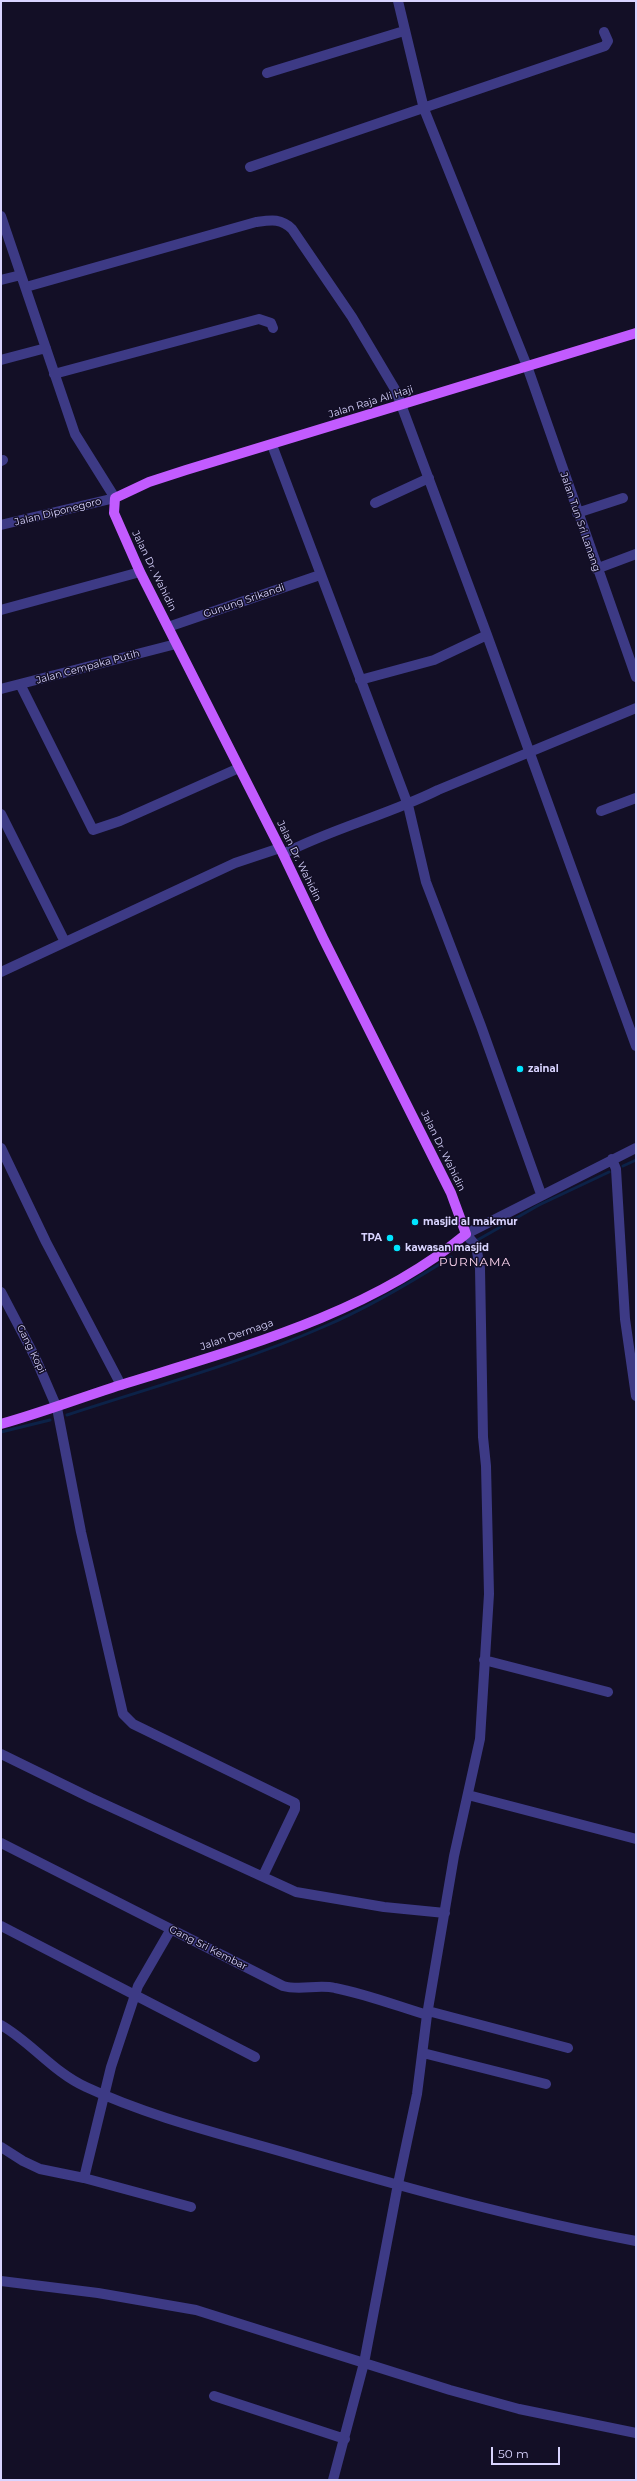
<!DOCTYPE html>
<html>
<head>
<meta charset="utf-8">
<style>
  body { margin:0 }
  #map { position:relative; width:637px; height:2481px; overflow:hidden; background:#130f26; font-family:Montserrat,sans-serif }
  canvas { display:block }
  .frame { position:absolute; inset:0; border:2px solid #d9d4ff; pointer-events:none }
  .scale { position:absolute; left:491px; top:2447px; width:69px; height:18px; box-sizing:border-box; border:2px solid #d9d4ff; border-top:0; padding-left:5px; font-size:12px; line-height:14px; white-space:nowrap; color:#d9d4ff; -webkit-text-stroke:3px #130f26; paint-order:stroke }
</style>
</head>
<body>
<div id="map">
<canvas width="637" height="2481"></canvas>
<div class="frame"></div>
<div class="scale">50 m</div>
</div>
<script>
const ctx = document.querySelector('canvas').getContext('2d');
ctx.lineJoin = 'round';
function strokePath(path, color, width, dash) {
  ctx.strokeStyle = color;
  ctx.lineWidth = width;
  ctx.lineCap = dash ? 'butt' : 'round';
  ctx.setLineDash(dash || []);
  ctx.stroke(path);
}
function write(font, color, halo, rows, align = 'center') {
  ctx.font = font + ' Montserrat,sans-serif';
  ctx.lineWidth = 3;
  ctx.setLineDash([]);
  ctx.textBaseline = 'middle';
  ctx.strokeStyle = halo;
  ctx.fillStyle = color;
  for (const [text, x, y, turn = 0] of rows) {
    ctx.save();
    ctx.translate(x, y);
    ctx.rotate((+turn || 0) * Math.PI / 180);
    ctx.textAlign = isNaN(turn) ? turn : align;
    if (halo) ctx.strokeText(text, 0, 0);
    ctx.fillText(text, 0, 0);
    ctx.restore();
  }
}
strokePath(new Path2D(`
  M623,1166L636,1160
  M474,1242L539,1205L609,1172
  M67,1415C152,1387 241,1363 323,1327C368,1308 410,1283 451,1257
  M1,1432L50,1420`), '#0c2248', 3);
strokePath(new Path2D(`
  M398,1L424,109L527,366L636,677
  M267,73L404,31
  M250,167L605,46L608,41L604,32
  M1,216L75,434L115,498L1,525
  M1,280L21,275
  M26,287L256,222C271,220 281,218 292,229L352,317L396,391L487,635L636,1046
  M1,360L46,348
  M54,374L259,319L271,323L273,328
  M272,445L408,805L426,882L481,1026L541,1194
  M1,461L3,460
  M375,503L429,478
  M577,513L623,498
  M596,569L636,554
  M1,610L140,572
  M168,627L320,575
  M360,680L434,660L487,635
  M20,684L93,830L120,821L239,768
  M1,689L176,644
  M601,811L636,798
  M1,814L65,942
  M283,854C333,828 388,815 438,790L636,708
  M1,972L235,863L280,848
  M1,1148L46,1242L121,1385
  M612,1159L616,1169L625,1319L636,1396
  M1,1292L35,1357L57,1408L81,1532L123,1714L133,1724L295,1803V1809L263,1876
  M484,1660L608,1692
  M1,1754L91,1798L296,1892L384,1907L445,1913
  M468,1795L636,1839
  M1,1843L283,1986C300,1991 318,1984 335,1988C366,1994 397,2006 427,2015
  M1,1926L255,2057
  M428,2011L568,2048
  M1,2025C31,2042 53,2072 86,2087C148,2116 217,2133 283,2152C399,2186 517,2219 636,2241
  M423,2053L546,2084
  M1,2147L23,2161L40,2169L84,2178L191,2207
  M84,2178L111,2067L138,1986L171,1929
  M1,2281L98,2293L196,2310L450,2390L519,2409L636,2433
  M214,2396L345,2439
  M333,2480L364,2363L398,2184L417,2094L427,2015L454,1856L480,1739L489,1594L486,1466L483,1437L480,1268L476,1246L466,1234L636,1148`), '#3d3a85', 10);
strokePath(new Path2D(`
  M1,1424C44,1412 85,1396 127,1383C243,1347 371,1313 466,1234L451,1193L323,938L283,854L140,572L114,513L115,498L149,482L186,470L636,333`), '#c25bff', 10);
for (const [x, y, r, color] of [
  [520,1069,4,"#00e5ff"],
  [415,1222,4,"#00e5ff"],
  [390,1238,4,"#00e5ff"],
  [397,1248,4,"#00e5ff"]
]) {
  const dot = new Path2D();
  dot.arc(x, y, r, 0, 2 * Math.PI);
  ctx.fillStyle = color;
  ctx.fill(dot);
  strokePath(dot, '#130f26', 1.5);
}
write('10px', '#d9d4ff', '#130f26', [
  ["Jalan Raja Ali Haji",371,402,-17],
  ["Jalan Diponegoro",58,512,-14],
  ["Jalan Tun Sri Lanang",580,522,71],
  ["Jalan Dr. Wahidin",154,571,64],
  ["Gunung Srikandi",244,601,-19],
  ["Jalan Cempaka Putih",88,667,-15],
  ["Jalan Dr. Wahidin",299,861,64],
  ["Jalan Dr. Wahidin",443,1151,64],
  ["Jalan Dermaga",237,1335,-19],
  ["Gang Kopi",31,1349,64],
  ["Gang Sri Kembar",208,1948,27]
]);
write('bold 10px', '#d9d4ff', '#130f26', [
  ["zainal",528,1069],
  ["masjid al makmur",423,1222],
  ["TPA",382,1238,"right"],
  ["kawasan masjid",405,1248]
], 'left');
ctx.letterSpacing = '1px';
write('12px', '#ffd6f0', '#130f26', [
  ["PURNAMA",475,1262]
]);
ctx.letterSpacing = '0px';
</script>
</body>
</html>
